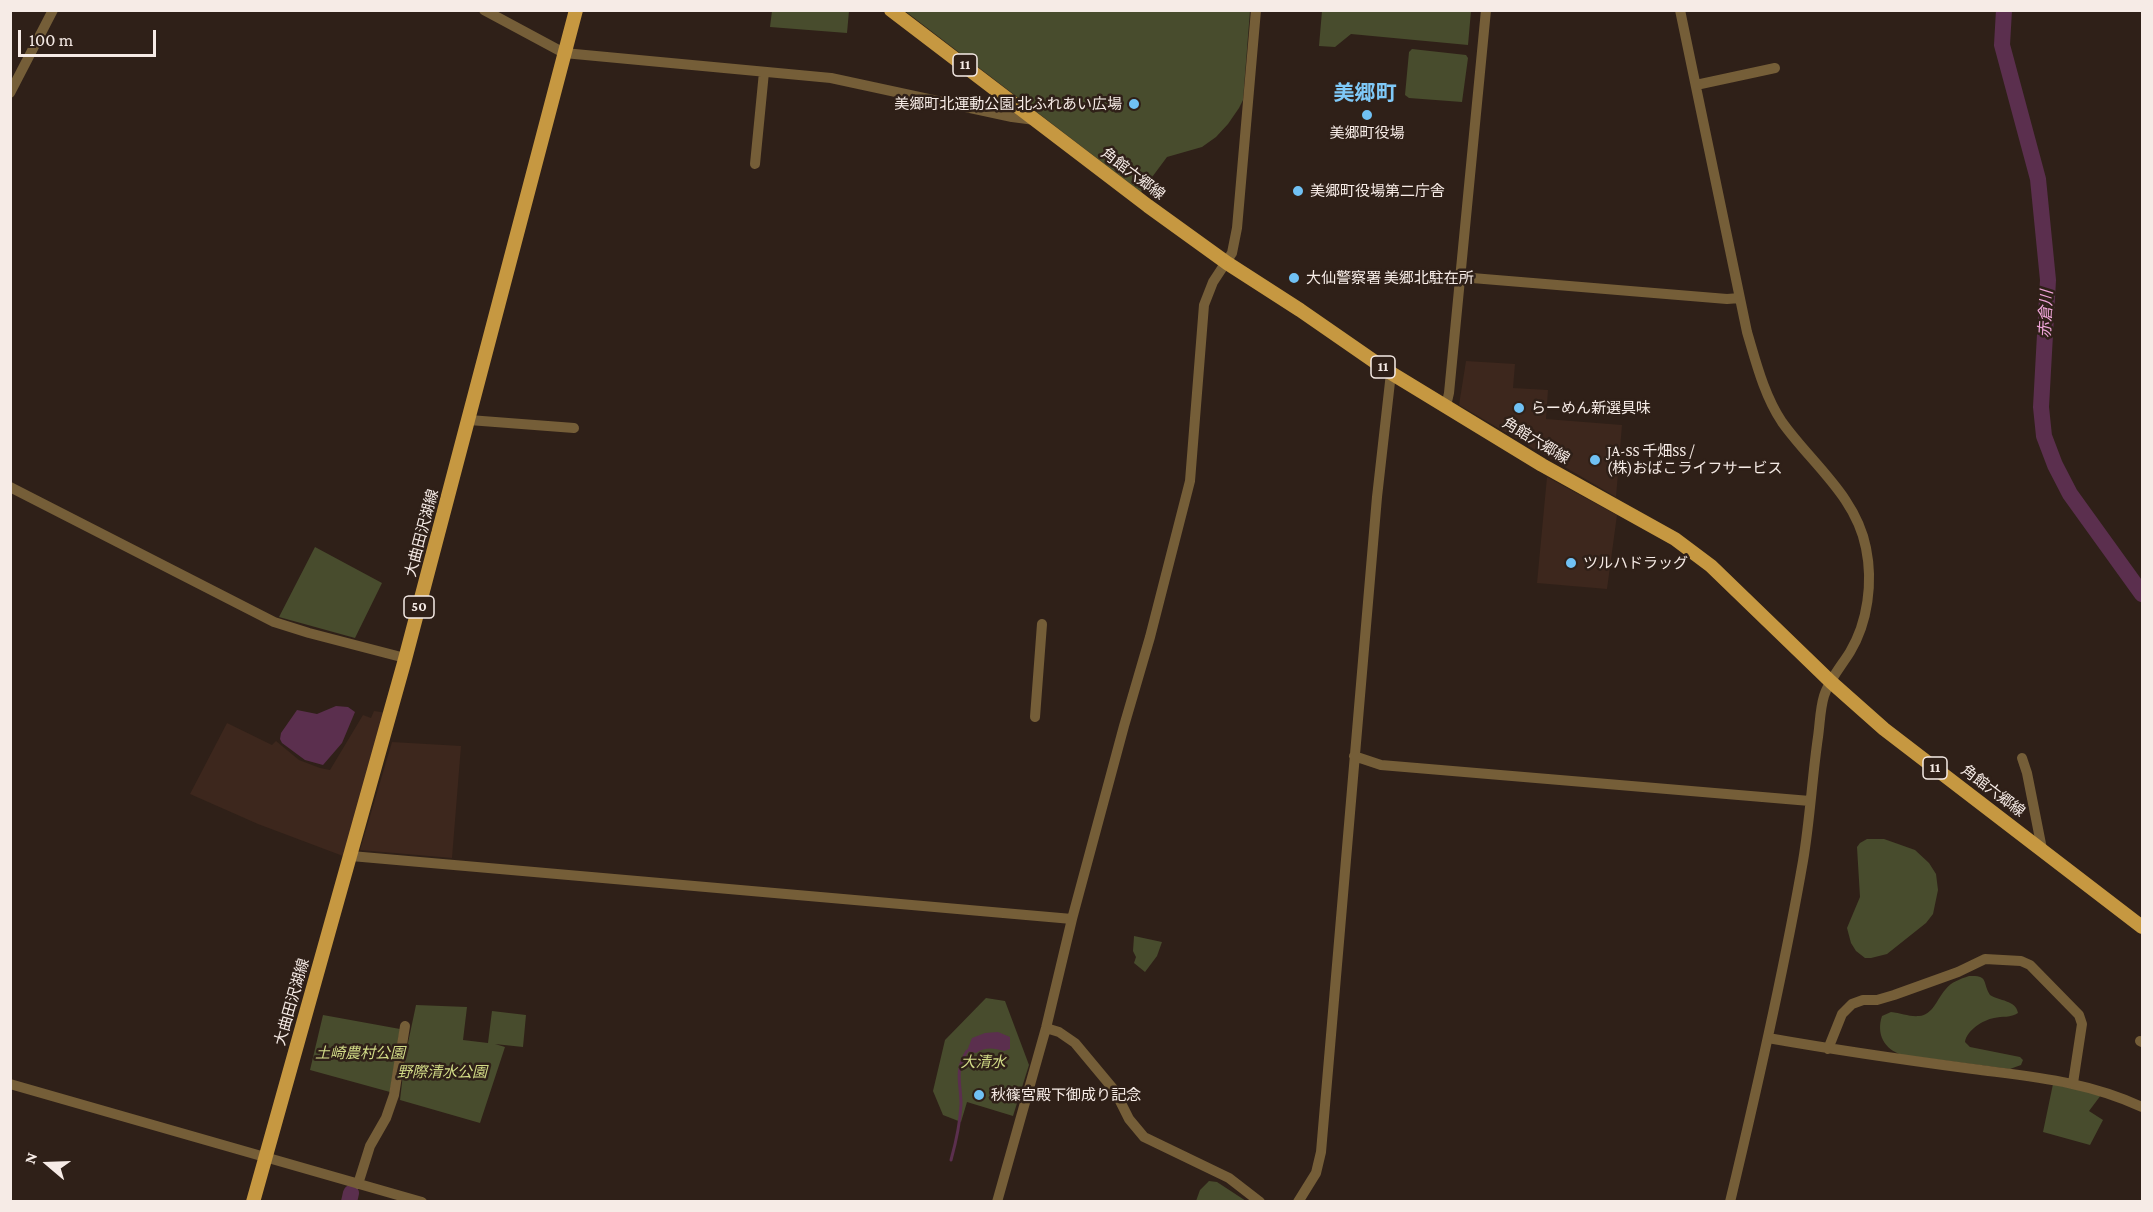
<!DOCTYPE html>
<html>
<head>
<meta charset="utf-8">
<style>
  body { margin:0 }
  #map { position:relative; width:2153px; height:1212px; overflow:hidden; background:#2f2018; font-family:"Crimson Pro",serif }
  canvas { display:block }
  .frame { position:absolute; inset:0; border:12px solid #f6ebe6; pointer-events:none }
  .north { position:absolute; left:18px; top:1134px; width:60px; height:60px; -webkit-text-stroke:4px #2f2018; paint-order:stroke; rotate:289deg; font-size:16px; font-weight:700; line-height:24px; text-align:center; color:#f6ebe6 }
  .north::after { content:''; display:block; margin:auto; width:21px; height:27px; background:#f6ebe6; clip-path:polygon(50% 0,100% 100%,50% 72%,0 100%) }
  .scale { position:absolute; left:18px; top:30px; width:138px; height:27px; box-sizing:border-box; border:3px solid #f6ebe6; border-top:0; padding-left:8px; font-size:18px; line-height:21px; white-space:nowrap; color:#f6ebe6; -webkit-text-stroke:4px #2f2018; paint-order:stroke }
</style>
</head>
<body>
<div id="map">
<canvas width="2153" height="1212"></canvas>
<div class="frame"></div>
<div class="north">N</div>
<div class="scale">100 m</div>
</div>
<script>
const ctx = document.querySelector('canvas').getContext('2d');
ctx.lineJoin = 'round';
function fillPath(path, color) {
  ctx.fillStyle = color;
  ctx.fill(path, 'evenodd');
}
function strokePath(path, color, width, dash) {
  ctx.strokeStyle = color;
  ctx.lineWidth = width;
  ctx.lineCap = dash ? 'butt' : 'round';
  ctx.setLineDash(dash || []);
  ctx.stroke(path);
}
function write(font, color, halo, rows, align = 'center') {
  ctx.font = font + ' "Crimson Pro","Noto Sans JP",serif';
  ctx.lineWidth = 5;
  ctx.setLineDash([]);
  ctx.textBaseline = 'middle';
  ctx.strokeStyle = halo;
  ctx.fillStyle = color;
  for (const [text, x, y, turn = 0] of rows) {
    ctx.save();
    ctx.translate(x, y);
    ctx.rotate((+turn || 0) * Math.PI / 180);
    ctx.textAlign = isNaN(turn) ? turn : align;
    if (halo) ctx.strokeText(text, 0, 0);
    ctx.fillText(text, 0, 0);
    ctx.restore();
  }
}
fillPath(new Path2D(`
  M1466,361L1515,364L1513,388L1548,390L1546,419L1622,425L1616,497L1459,405Z
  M1547,477L1617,515L1607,589L1537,583Z
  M374,711L387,713L343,856L258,824L190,794L227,723L272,745L276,741L299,760L320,768L330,770L363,715L371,718Z
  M392,742L461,746L452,858L360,850Z`), '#3d271d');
fillPath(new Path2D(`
  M772,11H849L847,33L770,27Z
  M905,11H1250L1243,100L1239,108L1228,124L1216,137L1202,147L1167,157L1141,192Z
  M1322,11H1471L1468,45L1351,34L1335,47L1319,46Z
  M1412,49L1466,55L1468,58L1462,102L1409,98L1405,95L1409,52Z
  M315,547L382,583L355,638L279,617Z
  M1867,839H1884L1915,850L1929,863L1936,874L1938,890L1933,914L1926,923L1887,954L1871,958H1865L1856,951L1851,943L1847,928L1860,897L1857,847L1860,843Z
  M1134,936L1162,942L1157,956L1145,972L1134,963L1136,957L1133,951Z
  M1969,976C1989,975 1982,982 1990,995C1999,1001 2016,1000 2018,1013C2011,1018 2002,1016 1994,1018C1983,1020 1967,1030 1965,1042L1970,1047L2020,1057L2023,1060L2021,1065L2010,1069L1902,1055C1884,1049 1876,1034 1882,1016L1891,1012C1901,1013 1910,1017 1919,1016C1933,1015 1937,999 1945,990C1951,982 1960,979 1969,976Z
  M986,998L1005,1001L1029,1065L1013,1116L967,1102L961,1122L943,1115L933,1091L945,1040Z
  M416,1005L467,1007L463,1040L488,1043L492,1011L526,1015L523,1047L495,1044L505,1047L480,1123L400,1100L405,1057Z
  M323,1015L400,1029L390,1092L310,1070Z
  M2053,1084L2101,1095L2089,1111L2103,1120L2090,1145L2043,1132Z
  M1209,1181L1217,1182L1246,1201H1196L1200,1190Z`), '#484c2d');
fillPath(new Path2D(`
  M336,706L348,707L355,712L342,743L323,765L305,760L282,743L280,739L281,733L297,710L317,714Z
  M998,1032L1010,1037V1049L1004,1051C994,1048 985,1047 976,1053L967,1051L972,1038L985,1033Z`), '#5b2f4e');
strokePath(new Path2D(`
  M951,1160C956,1142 960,1124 961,1105C961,1082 954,1072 967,1051`), '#5b2f4e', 3);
strokePath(new Path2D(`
  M2004,10L2002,45L2038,179L2048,280L2041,407L2044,436L2055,465L2070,494L2142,594
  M349,1202L351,1193`), '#5b2f4e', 16);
strokePath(new Path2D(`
  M484,10L564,53L831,78L1012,117L1035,120
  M1680,10L1747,332C1756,362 1764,395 1782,422C1811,463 1856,496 1866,548C1873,582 1868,622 1850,652C1842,665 1829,680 1824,696C1820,709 1820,723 1818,737C1812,778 1810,820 1803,861C1783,976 1757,1089 1730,1202
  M1696,85L1775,68
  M10,93L53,10
  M755,164L764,72
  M1460,277L1727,299L1740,298
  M1446,406L1449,393L1486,10
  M469,420L574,428
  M10,487L274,622L309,633L405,658
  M1035,717L1042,624
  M1354,756L1381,765L1810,801
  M2022,758L2027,773L2042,849
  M351,856L1072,919
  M1046,1028L1059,1032L1075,1043L1115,1091L1129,1119L1144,1137L1229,1178L1260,1202
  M1768,1038C1836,1050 1905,1060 1973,1069C2033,1077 2086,1081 2142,1107
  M2140,1041L2142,1042
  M1828,1049L1842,1014L1852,1004L1863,1000H1877L1894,995L1958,972L1985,959L2021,961L2030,965L2079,1015L2082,1024L2073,1083
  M10,1084L422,1202
  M358,1184L370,1146L386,1118L394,1095L405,1026
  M997,1202L1046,1028L1072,919L1124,726L1150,637L1190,481L1204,305L1213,282L1232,253L1237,228L1256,10
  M1298,1202L1316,1173L1321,1152L1377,497L1391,373`), '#755e38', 10);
strokePath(new Path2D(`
  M891,10L1148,206L1227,263L1300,310L1391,373L1542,465L1675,539L1711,566L1831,682L1884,729L2142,927
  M253,1202L404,663L576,10`), '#c69841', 14);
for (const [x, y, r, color] of [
  [1134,104,6,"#70c1f4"],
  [1367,115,6,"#70c1f4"],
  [1298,191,6,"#70c1f4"],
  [1294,278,6,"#70c1f4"],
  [1519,408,6,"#70c1f4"],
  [1595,460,6,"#70c1f4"],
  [1571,563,6,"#70c1f4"],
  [979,1095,6,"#70c1f4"]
]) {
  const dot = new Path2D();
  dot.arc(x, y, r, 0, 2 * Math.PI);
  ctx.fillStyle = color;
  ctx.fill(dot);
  strokePath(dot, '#2f2018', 2);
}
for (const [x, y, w] of [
  [965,65,24],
  [1383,367,24],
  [419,607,30],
  [1935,768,24]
]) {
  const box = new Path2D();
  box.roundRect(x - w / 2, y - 11, w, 22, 4.5);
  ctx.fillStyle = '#2f2018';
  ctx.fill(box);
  strokePath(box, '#f6ebe6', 1.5);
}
write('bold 14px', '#f6ebe6', null, [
  ["11",965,65],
  ["11",1383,367],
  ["50",419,607],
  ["11",1935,768]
]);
write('15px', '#f6ebe6', '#2f2018', [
  ["美郷町北運動公園 北ふれあい広場",1122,104,"right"],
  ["美郷町役場",1367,133,"center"],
  ["美郷町役場第二庁舎",1310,191],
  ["大仙警察署 美郷北駐在所",1306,278],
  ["らーめん新選具味",1531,408],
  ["JA-SS 千畑SS /",1607,451],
  ["(株)おばこライフサービス",1607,468],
  ["ツルハドラッグ",1583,563],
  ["秋篠宮殿下御成り記念",991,1095]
], 'left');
write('15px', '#f6ebe6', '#2f2018', [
  ["角館六郷線",1133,174,37],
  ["角館六郷線",1536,441,31],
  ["大曲田沢湖線",422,533,-75],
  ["角館六郷線",1993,791,37],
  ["大曲田沢湖線",292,1002,-74]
]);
write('italic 15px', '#d2db87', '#2f2018', [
  ["土崎農村公園",360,1053],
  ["大清水",983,1062],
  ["野際清水公園",442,1072]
]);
write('italic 16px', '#efa5d8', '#2f2018', [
  ["赤倉川",2046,314,-87]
]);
write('bold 21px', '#7fc9f8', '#2f2018', [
  ["美郷町",1365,94]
]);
</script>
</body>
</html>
